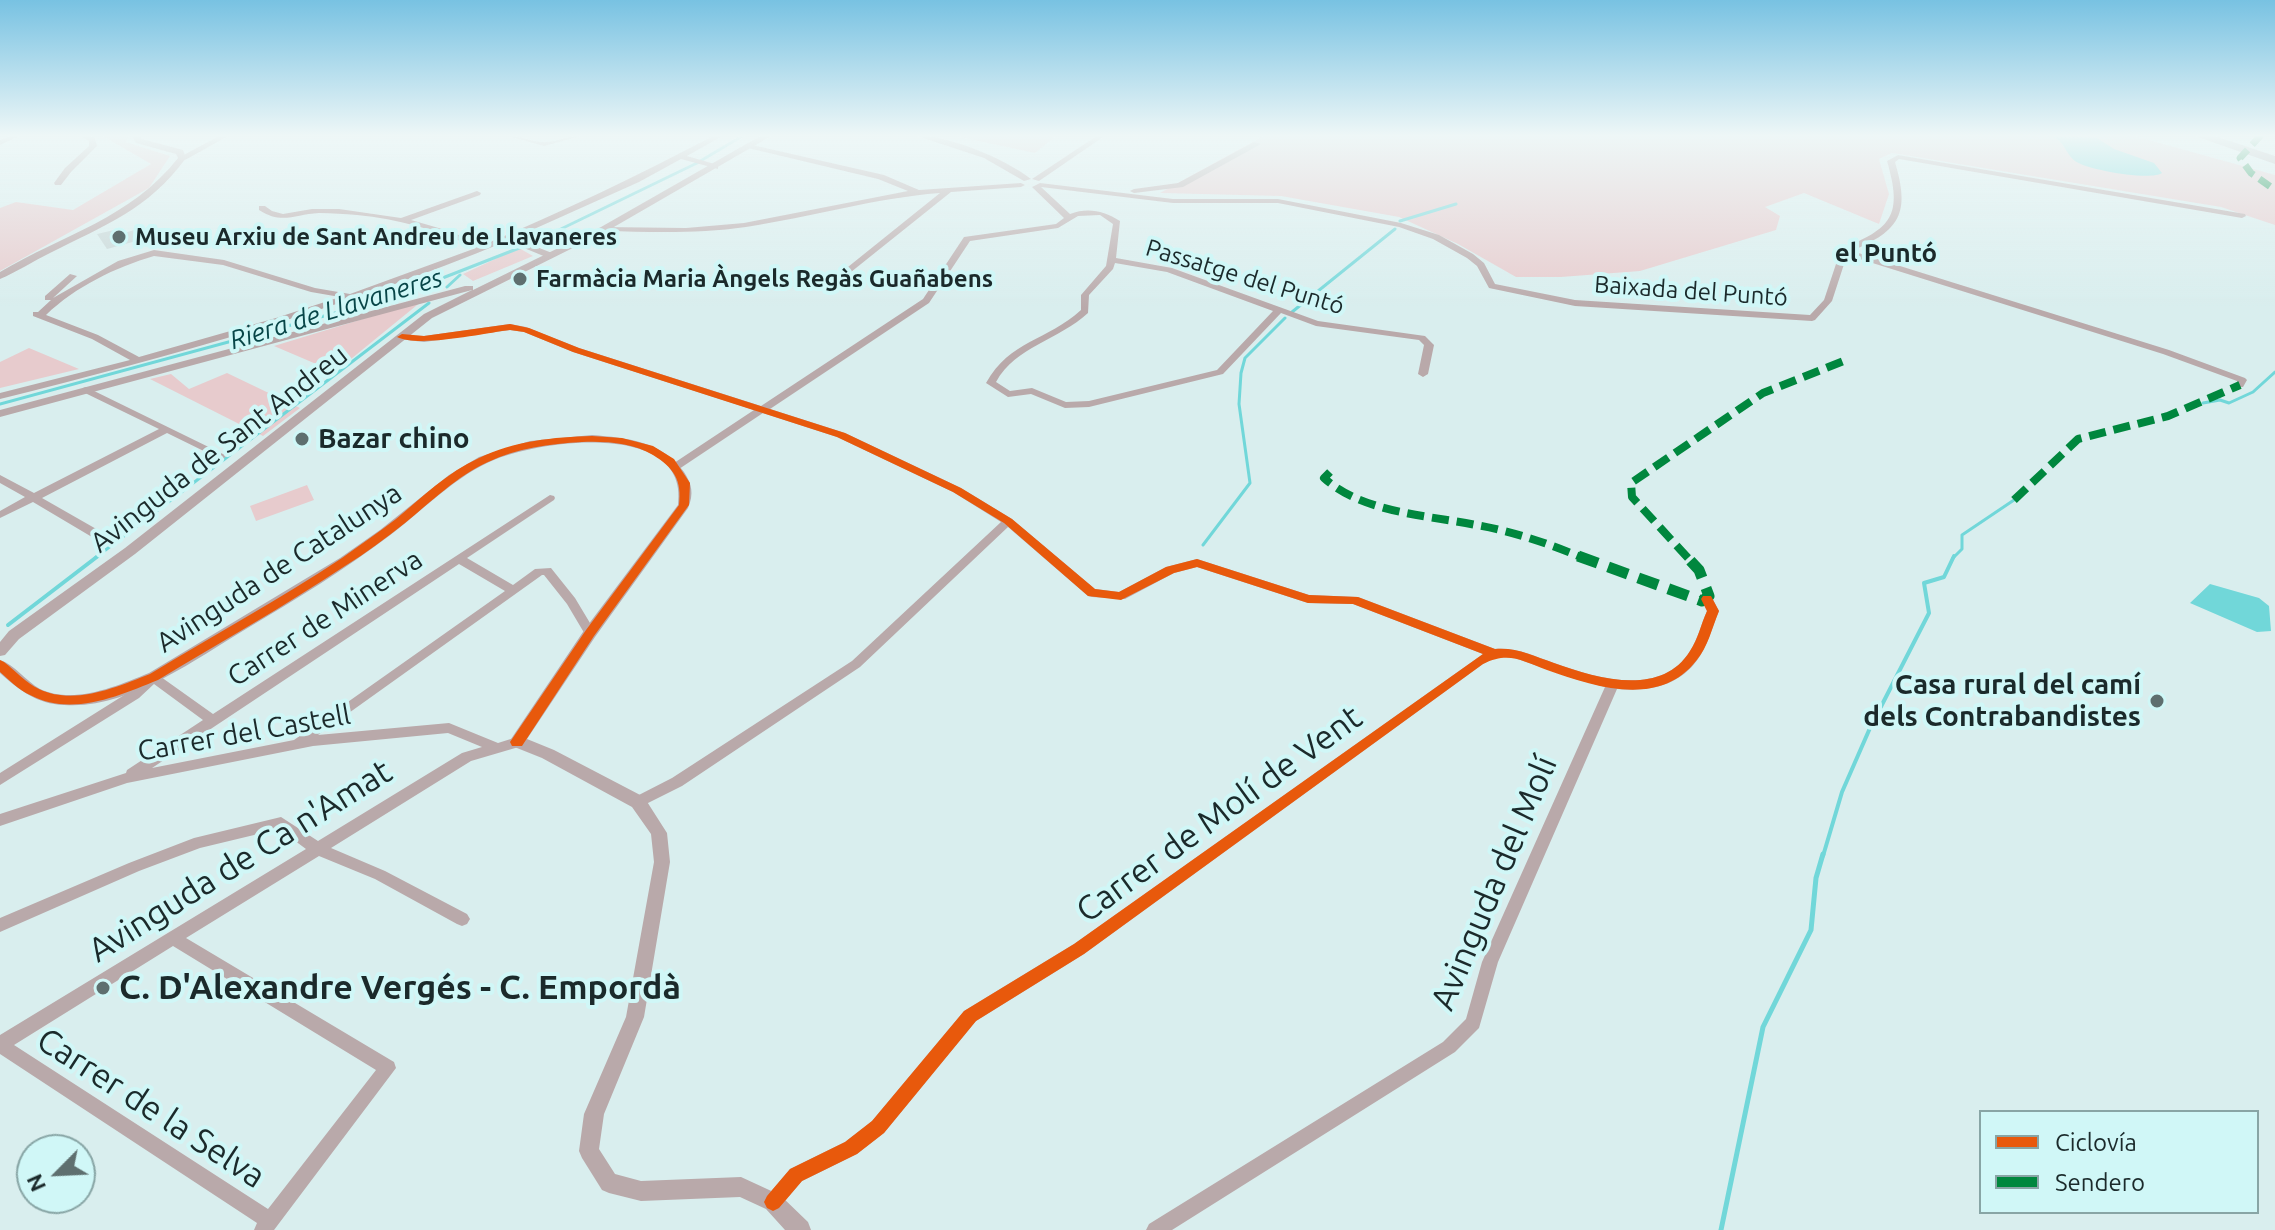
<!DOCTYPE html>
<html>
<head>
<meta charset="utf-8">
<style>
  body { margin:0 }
  #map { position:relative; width:2275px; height:1230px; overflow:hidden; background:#d9eeee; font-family:Ubuntu,sans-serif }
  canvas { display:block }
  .legend { position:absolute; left:1979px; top:1110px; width:280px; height:104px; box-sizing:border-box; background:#d0f7f7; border:2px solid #88a5a5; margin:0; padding:10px 14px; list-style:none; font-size:24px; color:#1b2a2b }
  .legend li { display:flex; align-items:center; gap:16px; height:40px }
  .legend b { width:40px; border:2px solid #88a5a5 }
  .north { position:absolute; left:16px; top:1134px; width:80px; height:80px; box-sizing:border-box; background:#d0f7f7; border:2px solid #88a5a5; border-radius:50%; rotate:246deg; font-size:22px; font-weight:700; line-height:32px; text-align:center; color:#1b2a2b }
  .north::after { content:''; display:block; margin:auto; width:28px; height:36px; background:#5e6f6f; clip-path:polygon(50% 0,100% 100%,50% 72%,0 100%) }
</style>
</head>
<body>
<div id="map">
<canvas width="2275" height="1230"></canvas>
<ul class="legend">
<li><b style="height:10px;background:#e8590c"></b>Ciclovía</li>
<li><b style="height:10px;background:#00873e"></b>Sendero</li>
</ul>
<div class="north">N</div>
</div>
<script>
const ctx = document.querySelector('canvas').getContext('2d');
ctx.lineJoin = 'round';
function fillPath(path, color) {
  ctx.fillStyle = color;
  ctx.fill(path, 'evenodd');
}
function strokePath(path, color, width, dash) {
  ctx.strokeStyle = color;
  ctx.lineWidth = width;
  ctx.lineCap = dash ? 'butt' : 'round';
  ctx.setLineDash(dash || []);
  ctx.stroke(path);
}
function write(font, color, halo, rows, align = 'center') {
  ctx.font = font + ' Ubuntu,sans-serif';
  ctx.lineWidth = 8;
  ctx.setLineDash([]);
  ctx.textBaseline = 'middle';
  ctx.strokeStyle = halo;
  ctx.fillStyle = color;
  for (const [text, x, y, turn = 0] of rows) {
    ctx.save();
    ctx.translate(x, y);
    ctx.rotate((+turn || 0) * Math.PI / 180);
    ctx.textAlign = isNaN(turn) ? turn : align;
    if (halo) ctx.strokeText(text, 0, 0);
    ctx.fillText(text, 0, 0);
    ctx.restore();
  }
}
fillPath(new Path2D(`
  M101,135H129L126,142L170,156L149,188L0,271V208L16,202L73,210L151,164Z
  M962,135H1057L1035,153L960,137Z
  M1265,135H2131L2275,175V225L2221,207L1892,153L1879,159L1889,194L1879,224L1804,193L1765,207L1780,216L1776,230L1640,271L1561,277H1516L1458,244L1399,217L1281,196L1160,193Z
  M519,248L533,256L473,281L463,274Z
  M422,301L335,372L274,346Z
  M29,348L79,369L0,388V362Z
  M227,373L300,408L263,436L150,379L171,374L189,389Z
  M307,485L314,500L256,521L250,506Z`), '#e7cbcd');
fillPath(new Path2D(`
  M2049,135L2097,138L2114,149L2154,163L2162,173C2151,181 2087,170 2075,161C2064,152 2066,141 2049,135Z
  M2210,584L2259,598L2269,606L2271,631L2257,632L2190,603Z`), '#71d7d9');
strokePath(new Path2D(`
  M1400,221L1456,204
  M447,287L460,275
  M1292,312L1395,229
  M2203,403L2220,400L2229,403L2253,392L2275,372
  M0,404L394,297L532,243L697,163L744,135
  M1203,545L1250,483L1239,404L1241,373L1245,358L1285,318
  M95,558L429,303
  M1953,558L1962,549V535L2014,500`), '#71d7d9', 3);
strokePath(new Path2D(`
  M8,625L98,556
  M1823,856L1842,792L1870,728L1929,613L1924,583L1944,577L1954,556`), '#71d7d9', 4);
strokePath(new Path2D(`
  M1721,1230L1763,1027L1811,930L1816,878L1823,854`), '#71d7d9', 5);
fillPath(new Path2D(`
  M114,230L118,235L134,230L140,240L107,249L97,234Z`), '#c6d6d6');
fillPath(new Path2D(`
  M12,135H22L0,145V140Z
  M78,135H88L95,138L97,146L71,172L61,185H55L54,183L65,168L89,146V141Z
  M221,135H230L185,160L178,158Z
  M504,135C518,135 532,142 544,142C557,142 570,135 585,135L544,146Z
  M715,135H724L687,156L718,165V169L681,159L639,182L514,238L552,253V257H546L507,241C343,309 172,356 0,399V393L130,360L92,339L33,316V312H38L51,300H45V296L70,274L77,276L53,298L118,261L154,250L224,260L315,288L350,294L476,248C438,230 398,219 357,215C344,214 332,213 319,213C295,214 282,225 259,210V206H265L272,211L283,214L312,209H339L401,218L477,191L481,193L480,195L411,220L449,231L483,245C562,212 639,175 715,135ZM154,256L223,265L311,292L340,297L276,318L139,357L98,335L46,315C75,287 116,267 154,256Z
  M914,135C948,135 1004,158 1031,179L1024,181L984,158Z
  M1098,135H1106L1039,181L1032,179Z
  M1254,142L1261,144L1183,187L1134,193L1130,191L1134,189L1178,183Z
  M748,144L884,175L919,190L1021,183L1025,185L1021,187L951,192L836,284L832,281L833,279L940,193C875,198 811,217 746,227C699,234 651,232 604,231L600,229L604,227L686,228L744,223L908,191L878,179L748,148Z
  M1898,155L2245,214L2246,216L2242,218L1899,159L1895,162C1910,213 1901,230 1852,251L2169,350L2245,378L2247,380L2243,387H2237V381L2163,354L1847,255L1832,301L1815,320L1812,321L1575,306L1489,288L1477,266L1467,258L1433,239L1399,227L1278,203H1173L1041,187L1070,214C1088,207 1104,211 1120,221L1116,258L1172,268L1318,321L1425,336L1434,345L1428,374L1423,377L1418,374L1424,345L1419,340L1316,326L1281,313L1223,374L1089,407L1065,408L1031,394L1008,397L986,383C1010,340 1047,341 1081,310V295L1106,266L1113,224L1100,215L1078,216L1058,228L970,241L929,303L770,409L845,433L961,488L1012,519L1095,589L1119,592L1166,567L1197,559L1309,595L1358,597L1495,649C1516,647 1534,656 1554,663C1596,678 1661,698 1690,651C1698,639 1701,624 1707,611L1701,599L1703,596H1711L1719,611C1712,627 1708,645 1698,659C1679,686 1649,692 1617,689L1498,962L1479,1028L1455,1052L1172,1230H1146L1149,1224L1443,1042L1466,1019L1482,962L1605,687L1575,679L1509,656L1496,657L1483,664L1084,954L976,1021L884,1133L857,1154L802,1181L779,1208L773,1211L767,1208L764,1202L767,1196L790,1169L845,1142L872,1121L964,1011L1074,944L1483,654L1353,604L1308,603L1197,567L1174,573L1125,599L1092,597L1088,596L1008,527L860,667L682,786L638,808L633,806L631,802L633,798L672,778L852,661L1001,522L953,492L837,437L763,413L679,469H671L670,467L671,465L754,410L573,352L524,332L510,330L424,342L399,339V335L424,336L510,324L526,327L579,348L761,406L923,299L964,237L1056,224L1064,218L1032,187L1040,183L1173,199H1278L1401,223L1439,235L1473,254L1484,263L1495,284L1575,300L1810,315L1824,300L1841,249C1892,228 1903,216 1887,161ZM1115,263L1167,272L1273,311L1217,370L1089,401L1066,402L1032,388L1010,391L996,382C1016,346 1059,340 1088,313L1089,295L1113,269Z
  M86,387L227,456L222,459L218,458L167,433L42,498L105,534L107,537L105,540H97L33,502L0,518V511L25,497L0,483V475L34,493L159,429L83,392V388Z
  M550,495L554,496L555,498L554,500L467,558L513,585L535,569L551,568L575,598L596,633L594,636H586L567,604L544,575H542L318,735L449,723L498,743L517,737L522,738L524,742L522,746L471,761L331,848L385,871L467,914L470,919L467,924L462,926L457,924L375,879L319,856L186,938L394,1062L396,1068L274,1230H254L257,1223L0,1054V1035L306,849L279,829L200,848L139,871L0,932V918L129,863L194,838L281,817L318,841L462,753L482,747L448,733L313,746L127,783L0,826V814L126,773L127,770L203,720L154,684L139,698L0,785V773L129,692L150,674L154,672L213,714ZM459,564L505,591L294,740L152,768ZM173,946L376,1070L268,1209L14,1045Z`), '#b9a9aa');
fillPath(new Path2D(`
  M131,135H139L142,139L183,150L186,158C148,210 105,225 50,253C33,261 17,272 0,279V272C64,234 130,219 178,158L176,154L136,143Z
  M762,135H773L607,231L432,318L135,554L19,639L5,655L0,656V642L9,631L125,548L424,314L472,290L0,417V410L465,286H473V290L601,227Z
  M592,435C627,438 662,441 684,472C692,484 694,494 688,508L595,637L527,739L554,750L644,797L667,833L670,862L644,1017L604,1114L599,1149L615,1174L641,1181L741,1177L780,1195L808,1222L811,1230H785L766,1209L740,1197L641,1201L609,1193L602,1190L582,1158L579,1151L584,1114L626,1017L654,862L651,834L632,807L542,758L512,746L509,742L585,629L678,505C690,418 532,440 487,463C450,481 421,512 389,536C344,570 295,600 246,629C194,660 127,710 64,705C37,704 19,690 0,673V660C15,665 26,681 40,689C74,705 117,686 149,673L340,558L380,530L449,475L479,457L530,441Z`), '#b9a9aa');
fillPath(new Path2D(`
  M2192,135H2212L2275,156V164Z`), '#b2adaf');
strokePath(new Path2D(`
  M2261,135L2240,158L2251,173L2275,190`), '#00873e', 7, [13, 7]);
strokePath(new Path2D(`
  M1330,472L1324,478C1363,513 1426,515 1476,525C1512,531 1550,544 1583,558
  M2014,500L2078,439L2168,416L2240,385
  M1688,558L1632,497L1631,483L1763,393L1846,360`), '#00873e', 8, [17, 8]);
strokePath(new Path2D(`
  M1578,556L1702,601L1709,596L1699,570L1686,556`), '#00873e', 11, [21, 11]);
fillPath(new Path2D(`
  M510,324L529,328L579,348L845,433L961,488L1012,519L1095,589L1119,592L1166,567L1197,559L1309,595L1358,597L1495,649C1516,647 1534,656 1554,663C1596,678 1661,698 1690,651C1698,639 1701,624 1707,611L1701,599L1703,596H1711L1719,611C1712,628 1708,647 1696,661C1659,708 1595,687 1547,670C1522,661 1509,651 1483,664L1084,954L976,1021L884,1133L857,1154L802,1181L779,1208L773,1211L767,1208L764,1202L767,1196L790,1169L845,1142L872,1121L964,1011L1074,944L1483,654L1353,604L1308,603L1197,567L1174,573L1121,600L1088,596L1004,523L953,492L837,437L573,352L524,332L510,330C484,333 419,348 397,337L402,334L424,336Z
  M592,436L622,438L653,446L674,459L690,483L689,505L594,636L522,746H512L510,742L586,630L679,505C682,480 674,468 653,455C633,443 606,441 582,442C550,444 517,448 488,462C457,476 431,502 405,523C386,538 366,553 345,566C285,606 221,642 158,680C119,696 71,717 30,695C19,690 9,680 0,672V660L4,662C16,671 26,683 39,689C74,706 117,687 150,674C214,635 280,599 342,558C360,545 379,532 396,519C422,497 448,472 479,458C514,441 554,437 592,436Z`), '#e8590c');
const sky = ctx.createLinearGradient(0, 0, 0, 308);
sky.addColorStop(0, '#78c2e2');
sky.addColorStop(0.44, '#eef7f7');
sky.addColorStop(1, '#eef7f700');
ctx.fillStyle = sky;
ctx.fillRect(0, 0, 2275, 308);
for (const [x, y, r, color] of [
  [119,237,8,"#5e6f6f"],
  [520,279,8,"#5e6f6f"],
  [302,439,8,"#5e6f6f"],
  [2157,701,8,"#5e6f6f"],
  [103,988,8,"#5e6f6f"]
]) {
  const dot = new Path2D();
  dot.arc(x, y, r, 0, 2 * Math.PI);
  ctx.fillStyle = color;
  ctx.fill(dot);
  strokePath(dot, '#d0f7f7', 3);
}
write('bold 24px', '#1b2a2b', '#d0f7f7', [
  ["Museu Arxiu de Sant Andreu de Llavaneres",135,237],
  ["Farmàcia Maria Àngels Regàs Guañabens",536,279]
], 'left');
write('24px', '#1b2a2b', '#d0f7f7', [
  ["Passatge del Puntó",1245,277,17],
  ["Baixada del Puntó",1691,291,4]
]);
write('bold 26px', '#1b2a2b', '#d0f7f7', [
  ["el Puntó",1886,253]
]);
write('italic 26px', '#084648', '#d0f7f7', [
  ["Riera de Llavaneres",336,309,-17]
]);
write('bold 28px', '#1b2a2b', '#d0f7f7', [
  ["Bazar chino",318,439],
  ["Casa rural del camí",2141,685,"right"],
  ["dels Contrabandistes",2141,717,"right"]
], 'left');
write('28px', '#1b2a2b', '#d0f7f7', [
  ["Avinguda de Sant Andreu",219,449,-38],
  ["Avinguda de Catalunya",279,568,-33],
  ["Carrer de Minerva",325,618,-33],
  ["Carrer del Castell",244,733,-10]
]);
write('34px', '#1b2a2b', '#d0f7f7', [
  ["Carrer de Molí de Vent",1219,814,-36],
  ["Avinguda de Ca n'Amat",240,861,-32],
  ["Avinguda del Molí",1494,883,-67],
  ["Carrer de la Selva",151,1108,33]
]);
write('bold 34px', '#1b2a2b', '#d0f7f7', [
  ["C. D'Alexandre Vergés - C. Empordà",119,988]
], 'left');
</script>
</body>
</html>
